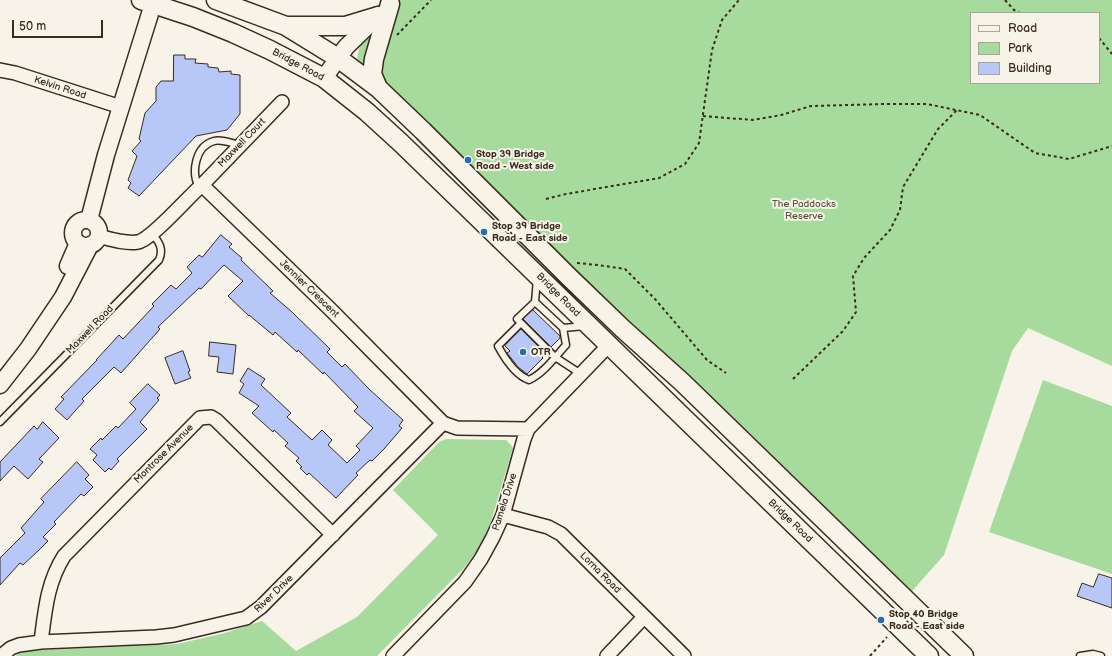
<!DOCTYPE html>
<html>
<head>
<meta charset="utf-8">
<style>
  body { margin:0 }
  #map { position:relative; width:1112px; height:656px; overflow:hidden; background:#f7f3e8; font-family:"Balsamiq Sans",sans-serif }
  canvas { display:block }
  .legend { position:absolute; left:970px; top:12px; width:130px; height:72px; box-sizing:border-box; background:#f7f3e8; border:1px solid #aca397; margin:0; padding:5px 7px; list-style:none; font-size:12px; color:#3b2a1e }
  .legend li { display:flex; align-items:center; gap:8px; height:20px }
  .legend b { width:20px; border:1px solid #aca397 }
  .scale { position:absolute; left:12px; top:20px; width:91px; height:18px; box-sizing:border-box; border:2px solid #3b2a1e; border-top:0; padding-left:5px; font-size:12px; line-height:14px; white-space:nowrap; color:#3b2a1e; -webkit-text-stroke:3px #f7f3e8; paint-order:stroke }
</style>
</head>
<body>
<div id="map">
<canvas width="1112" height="656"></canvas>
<ul class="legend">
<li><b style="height:5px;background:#f7f3e8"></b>Road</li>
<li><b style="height:11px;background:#a7db9d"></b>Park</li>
<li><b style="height:11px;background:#b7c7f7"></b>Building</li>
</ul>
<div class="scale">50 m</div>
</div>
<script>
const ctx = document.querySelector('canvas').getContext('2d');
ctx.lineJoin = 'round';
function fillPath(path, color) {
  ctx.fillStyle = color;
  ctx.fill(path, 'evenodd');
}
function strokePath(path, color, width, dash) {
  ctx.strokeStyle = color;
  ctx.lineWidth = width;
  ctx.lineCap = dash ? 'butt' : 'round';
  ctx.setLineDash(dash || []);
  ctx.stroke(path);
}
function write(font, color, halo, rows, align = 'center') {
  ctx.font = font + ' "Balsamiq Sans",sans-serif';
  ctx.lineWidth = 4;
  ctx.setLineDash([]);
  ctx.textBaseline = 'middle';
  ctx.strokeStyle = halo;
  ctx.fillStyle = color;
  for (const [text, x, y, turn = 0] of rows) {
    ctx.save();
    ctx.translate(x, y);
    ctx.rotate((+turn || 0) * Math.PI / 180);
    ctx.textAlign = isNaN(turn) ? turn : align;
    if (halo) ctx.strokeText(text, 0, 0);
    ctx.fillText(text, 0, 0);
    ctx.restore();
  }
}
fillPath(new Path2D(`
  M391,0H1112V366L1028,328L1012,351L944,555L905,599L357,70C356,37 372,24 391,0ZM971,13H1099V83H971Z
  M1043,380L1112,406V574L989,532Z
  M446,439L506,440L510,444L513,448L489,528L480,547L464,568L377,656H16L23,651L177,644L225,633L262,621L296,651L357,617L438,535L393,490L439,442Z`), '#a7db9d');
const building = new Path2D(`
  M174,55H185V59H196L195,63L208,64V67L218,68L219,72L231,71V74L240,75V114L227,130L196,136L139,196L128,188L131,183L128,180L137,156L132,151L141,141L139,139L145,113L156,101V87L161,81H173Z
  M221,235L232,244L229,247L242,258L241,260L273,291L270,293L292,312L330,349L327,352L342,367L345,364L369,389L403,420L399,426L402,428L384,449L372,461L370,460L356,473L358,475L336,498L309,473L307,475L300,468L302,467L296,461L299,458L285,446L288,443L274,430L273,432L252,413L259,406L239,393L244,384L240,381L248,368L265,379L261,385L291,413L287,417L312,440L322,430L332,440L328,445L347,463L360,450L356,446L373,428L354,411L358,407L324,372L323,374L298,350L297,352L275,332L273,335L249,315V316L228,296L243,281L224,265L201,289L199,288L158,327L160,329L121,373L114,367L82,399L84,401L67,420L55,409L64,399L61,397L97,360H96L119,335L123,339L154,306L152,304L171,285L176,289L192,273L187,267L199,255L202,257Z
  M533,310L560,336V338L551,347L523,319Z
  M521,329L545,353L542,357L543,358L527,374L518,367L511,358L507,353L510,351L505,346Z
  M210,342L236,345L233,374L217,372L219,357L209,356Z
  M183,351L190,371L188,372L191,378L175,384L165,358Z
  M148,384L160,395L157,398L159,400L140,422L147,429L117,459L119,461L111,470L109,468L105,472L93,460L97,455L90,449L101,438L102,440L116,426L118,428L136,409L130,403Z
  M43,422L59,438L39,459L43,462L28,479L14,466L0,481V462L34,426L37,429Z
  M77,462L89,475L85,479L93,487L84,496L81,494L54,522L56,524L43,537L48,541L39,550L23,565L20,563L0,585V558L25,533L21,528L44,502L41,499Z
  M1099,574L1112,578V608L1077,596L1082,583L1093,587Z`);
fillPath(building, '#b7c7f7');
strokePath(building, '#3b2a1e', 1);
const service = new Path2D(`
  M199,187C191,173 195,146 214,141C222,139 231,143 239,145
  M535,302L537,279
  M521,323L498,346C505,359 515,375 529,380C544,373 555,357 566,345L563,328L535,302L517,319L555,357L581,374
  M563,328L585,326
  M0,422L159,260C164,249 159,242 152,233
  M1080,656L1093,654L1101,656`);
const minor = new Path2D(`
  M0,70L15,73L121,107
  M202,185L282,102
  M98,236C110,239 125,244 138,242C152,239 189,196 202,185L330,309L443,423L457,428L528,429
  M503,515L548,527L561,534L684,656
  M41,642C45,611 47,583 64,556L200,418L211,417L216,420L333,535
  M1,656L11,648L19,645L41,642L156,637L174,635L246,618L261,607L443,423
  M393,656L465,582L481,559L493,537L503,515L524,439L528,429L609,345
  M607,656L644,617`);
const tertiary = new Path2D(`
  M324,78L346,47L379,15
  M89,220L106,155L153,4L152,0
  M73 233a13 13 0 1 1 26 0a13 13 0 1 1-26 0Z
  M68,266L78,243
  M0,385L28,349L63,297L90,245`);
const secondary = new Path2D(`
  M141,0L193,17L233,33L270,50L324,78L367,112L401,143L929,656
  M216,0L286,26L338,58L378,88L423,131L568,276L623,329L682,382L964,656
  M286,26H345L378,16
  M378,88L372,74L374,59L390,4`);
strokePath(service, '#3b2a1e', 9);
strokePath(minor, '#3b2a1e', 16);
strokePath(tertiary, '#3b2a1e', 19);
strokePath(secondary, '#3b2a1e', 21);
strokePath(new Path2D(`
  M1005,0L1014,10L1020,13
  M397,35L431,0
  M1099,38L1112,54
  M703,116L753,120L781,115L811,106L883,104H927L980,115L1035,153L1069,159L1112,146
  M546,199L566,194L659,178L685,164L699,143L712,50L722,20L739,0
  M577,263L598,265L625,269L655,299L707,360L726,373
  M793,379L843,331L856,312L853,276L864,258L890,230L900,210L903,187L938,129L957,110
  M870,656L887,637`), '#3b2a1e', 2, [3, 3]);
strokePath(service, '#f7f3e8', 6);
strokePath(minor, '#f7f3e8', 13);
strokePath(tertiary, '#f7f3e8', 16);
strokePath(secondary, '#f7f3e8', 18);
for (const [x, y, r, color] of [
  [468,160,4,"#1f6fb2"],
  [484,232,4,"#1f6fb2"],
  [523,352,4,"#1f6fb2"],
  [881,620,4,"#1f6fb2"]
]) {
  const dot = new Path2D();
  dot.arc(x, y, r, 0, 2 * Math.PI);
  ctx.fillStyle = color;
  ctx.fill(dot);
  strokePath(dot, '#f7f3e8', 1.5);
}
write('10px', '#3b2a1e', '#f7f3e8', [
  ["Bridge Road",298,65,28],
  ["Kelvin Road",60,88,18],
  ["Maxwell Court",242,143,-46],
  ["Jennier Crescent",309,289,44],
  ["Bridge Road",558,295,45],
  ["Maxwell Road",90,330,-46],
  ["Montrose Avenue",164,454,-45],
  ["Pamela Drive",505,502,-72],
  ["Bridge Road",790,521,44],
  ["Lorna Road",600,573,45],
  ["River Drive",274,594,-44]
]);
write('bold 10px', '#3b2a1e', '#f7f3e8', [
  ["Stop 39 Bridge",476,154],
  ["Road - West side",476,166],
  ["Stop 39 Bridge",492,226],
  ["Road - East side",492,238],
  ["OTR",531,352],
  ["Stop 40 Bridge",889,614],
  ["Road - East side",889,626]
], 'left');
write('10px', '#56563e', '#f7f3e8', [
  ["The Paddocks",804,204],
  ["Reserve",804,216]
]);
</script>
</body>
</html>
